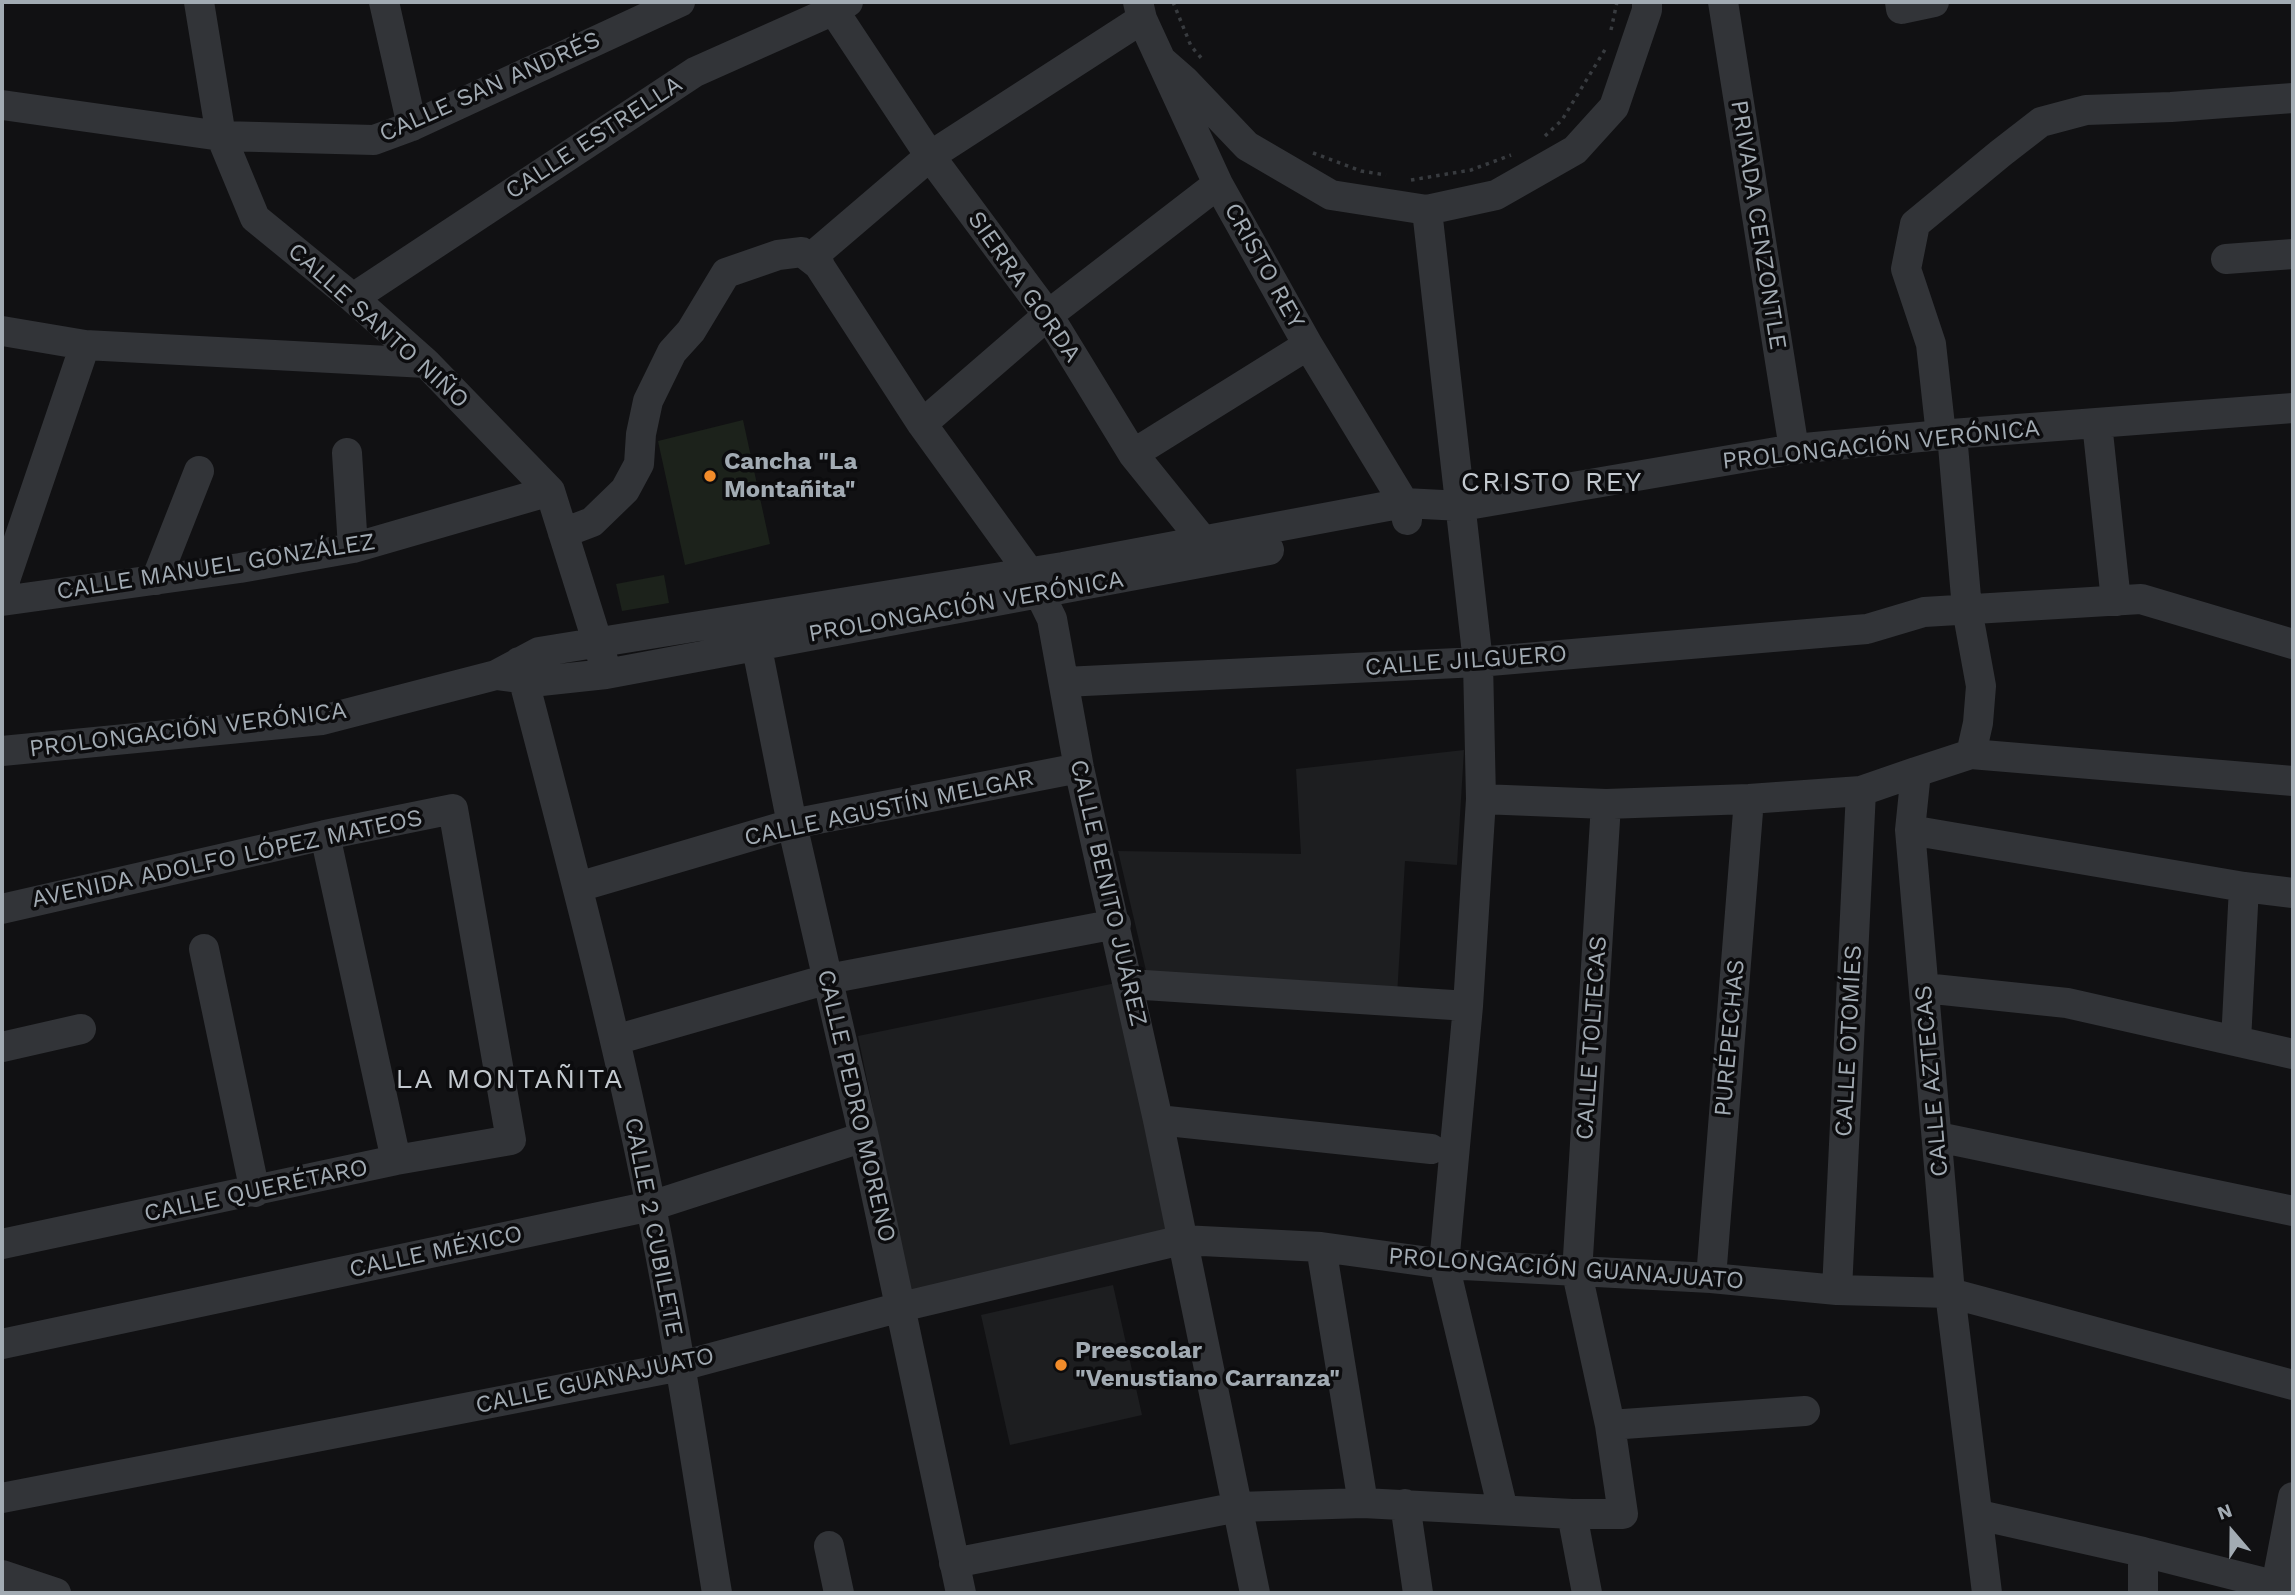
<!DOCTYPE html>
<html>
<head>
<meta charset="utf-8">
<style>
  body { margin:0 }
  #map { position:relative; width:2295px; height:1595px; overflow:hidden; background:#111113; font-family:"Work Sans",sans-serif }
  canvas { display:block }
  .frame { position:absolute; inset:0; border:4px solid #a2abb3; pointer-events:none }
  .north { position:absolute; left:2197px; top:1497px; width:70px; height:70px; -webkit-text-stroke:5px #0c0c0e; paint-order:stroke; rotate:340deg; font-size:19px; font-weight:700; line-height:28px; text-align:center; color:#a2abb3 }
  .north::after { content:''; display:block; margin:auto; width:24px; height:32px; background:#a2abb3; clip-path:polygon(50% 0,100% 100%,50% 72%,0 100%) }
</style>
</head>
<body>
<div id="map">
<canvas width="2295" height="1595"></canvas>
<div class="frame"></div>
<div class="north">N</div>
</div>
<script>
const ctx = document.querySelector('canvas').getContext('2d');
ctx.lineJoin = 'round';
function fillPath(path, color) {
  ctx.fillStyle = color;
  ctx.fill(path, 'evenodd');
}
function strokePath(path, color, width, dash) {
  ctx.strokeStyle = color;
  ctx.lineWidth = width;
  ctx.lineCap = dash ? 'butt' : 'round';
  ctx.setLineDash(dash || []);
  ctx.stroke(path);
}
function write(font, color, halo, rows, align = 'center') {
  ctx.font = font + ' "Work Sans",sans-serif';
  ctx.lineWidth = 7;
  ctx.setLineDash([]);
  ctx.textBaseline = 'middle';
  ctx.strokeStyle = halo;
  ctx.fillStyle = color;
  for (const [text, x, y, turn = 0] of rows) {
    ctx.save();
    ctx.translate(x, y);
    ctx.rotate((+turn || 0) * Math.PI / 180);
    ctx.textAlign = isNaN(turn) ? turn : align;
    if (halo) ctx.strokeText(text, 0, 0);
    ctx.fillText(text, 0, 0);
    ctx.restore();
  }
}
fillPath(new Path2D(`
  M1464,750L1457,865L1405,861L1397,996L1148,979L1118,851L1301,854L1296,769Z
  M1116,983L1167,1235L911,1294L858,1036Z
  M1113,1285L1142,1415L1010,1445L981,1315Z`), '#1d1e20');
fillPath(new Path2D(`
  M743,420L770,544L685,565L658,441Z
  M664,575L669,603L622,611L616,584Z`), '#1c221b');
strokePath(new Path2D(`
  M1173,2L1191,46L1203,60
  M1611,30L1617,2
  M1545,136L1562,120L1606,48
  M1313,153L1361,171L1386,175
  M1411,180L1471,170L1511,155`), '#383b3f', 3.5, [3.5, 5]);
strokePath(new Path2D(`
  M199,2L221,136L255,218L353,298L426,363L550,491L603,660
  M384,2L412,126
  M828,2L930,156L1048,315L1133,454L1204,542L1211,555
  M1138,2L1142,19L1218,184L1308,345L1404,503L1407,520
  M1723,2L1794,449
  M1900,2L1901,9L1934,2
  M1142,19L930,156L813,256L922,424L1029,572L1052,619L1079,768L1158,1120L1255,1593
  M1161,60L1185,81L1247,146L1331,195L1427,210L1496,195L1575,150L1614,107L1647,10V2
  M2,105L221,136L374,140L412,126L680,2
  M1427,210L1478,662L1481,799L1468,1006L1444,1264L1503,1510
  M2226,259L2293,254
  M353,298L695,72L834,10L848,2
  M2,331L85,345L426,363
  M2097,423L2116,601
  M922,424L1048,315L1218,184
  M1952,434L1967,609L1981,686L1978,723L1971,754
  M1941,435L1931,344L1906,269L1915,224L2001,153L2041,122L2086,110L2171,107L2293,98
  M347,453L353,548
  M1133,454L1308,345
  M563,533L592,522L625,490L639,464L641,434L648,401L672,352L691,331L726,273L778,255L802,252L820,266
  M156,580L199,471
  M2,589L85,345
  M2,601L240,568L353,548L550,491
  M751,618L792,824L864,1137L961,1593
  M519,662C566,843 615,1024 651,1207C677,1335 696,1464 717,1593
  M496,675L541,681L606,674L1269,550
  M1064,682L1478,662L1867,629L1924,612L2141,599L2293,644
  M2,751L322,720L496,675L539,652L1063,567L1404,503L1462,506L1794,449L1952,434L2293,408
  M1481,799L1606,804L1749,799L1861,791L1916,772
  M1910,830L2244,887L2293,893
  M325,835L396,1160
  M578,887L792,824L1079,768
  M2,909L325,835L453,809L511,1140L396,1160L2,1244
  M204,949L255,1192
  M1129,984L1468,1006
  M1924,988L2067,1003L2293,1054
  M615,1040L828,979L1116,924
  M2236,1041L2244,887
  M2,1047L81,1029
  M1158,1120L1431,1149
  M1938,1137L2293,1211
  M1321,1247L1363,1503
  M1711,1278L1749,799
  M1837,1290L1861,791
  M2,1344L651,1206L864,1137
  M1610,1425L1805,1411
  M2,1498L681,1366L901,1307L1182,1240L1321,1247L1444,1264L1711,1278L1837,1290L1950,1293L2293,1385
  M1405,1504L1418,1593
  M1572,1514L1587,1593
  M1979,1515L2143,1552L2293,1590
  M829,1546L839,1593
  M954,1563L1238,1507L1363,1503L1572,1514H1623L1610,1425L1577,1273L1606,804
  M2,1575L56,1593
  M2276,1586L2293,1497
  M1987,1593L1950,1293L1910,830L1916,772L1971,754L2293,781
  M2143,1593V1552`), '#323438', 30);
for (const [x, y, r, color] of [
  [710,476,7,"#f28c2a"],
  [1061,1365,7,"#f28c2a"]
]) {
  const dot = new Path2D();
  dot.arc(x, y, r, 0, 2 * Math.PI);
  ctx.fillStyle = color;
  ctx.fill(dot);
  strokePath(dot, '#0c0c0e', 2.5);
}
write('24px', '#a2abb3', '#0c0c0e', [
  ["CALLE SAN ANDRÉS",490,87,-24],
  ["CALLE ESTRELLA",594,138,-33],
  ["PRIVADA CENZONTLE",1758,225,81],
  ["CRISTO REY",1264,266,61],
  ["SIERRA GORDA",1024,287,55],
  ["CALLE SANTO NIÑO",378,326,42],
  ["PROLONGACIÓN VERÓNICA",1881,445,-6],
  ["CALLE MANUEL GONZÁLEZ",216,567,-9],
  ["PROLONGACIÓN VERÓNICA",966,607,-10],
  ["CALLE JILGUERO",1466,661,-4],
  ["PROLONGACIÓN VERÓNICA",188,730,-7],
  ["CALLE AGUSTÍN MELGAR",889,808,-12],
  ["AVENIDA ADOLFO LÓPEZ MATEOS",227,859,-12],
  ["CALLE BENITO JUÁREZ",1108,893,77],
  ["CALLE TOLTECAS",1592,1038,-86],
  ["PURÉPECHAS",1730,1038,-85],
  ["CALLE OTOMÍES",1849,1041,-87],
  ["CALLE AZTECAS",1932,1081,-95],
  ["CALLE PEDRO MORENO",856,1106,77],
  ["CALLE QUERÉTARO",256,1191,-12],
  ["CALLE 2 CUBILETE",653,1227,79],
  ["CALLE MÉXICO",436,1252,-12],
  ["PROLONGACIÓN GUANAJUATO",1566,1269,4],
  ["CALLE GUANAJUATO",595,1381,-12]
]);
write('bold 24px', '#a2abb3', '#0c0c0e', [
  ["Cancha \"La",724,462],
  ["Montañita\"",724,490],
  ["Preescolar",1075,1351],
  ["\"Venustiano Carranza\"",1075,1379]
], 'left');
ctx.letterSpacing = '2px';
write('28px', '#c3c9cf', '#0c0c0e', [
  ["CRISTO REY",1552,483],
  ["LA MONTAÑITA",510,1080]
]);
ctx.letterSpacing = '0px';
</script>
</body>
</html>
